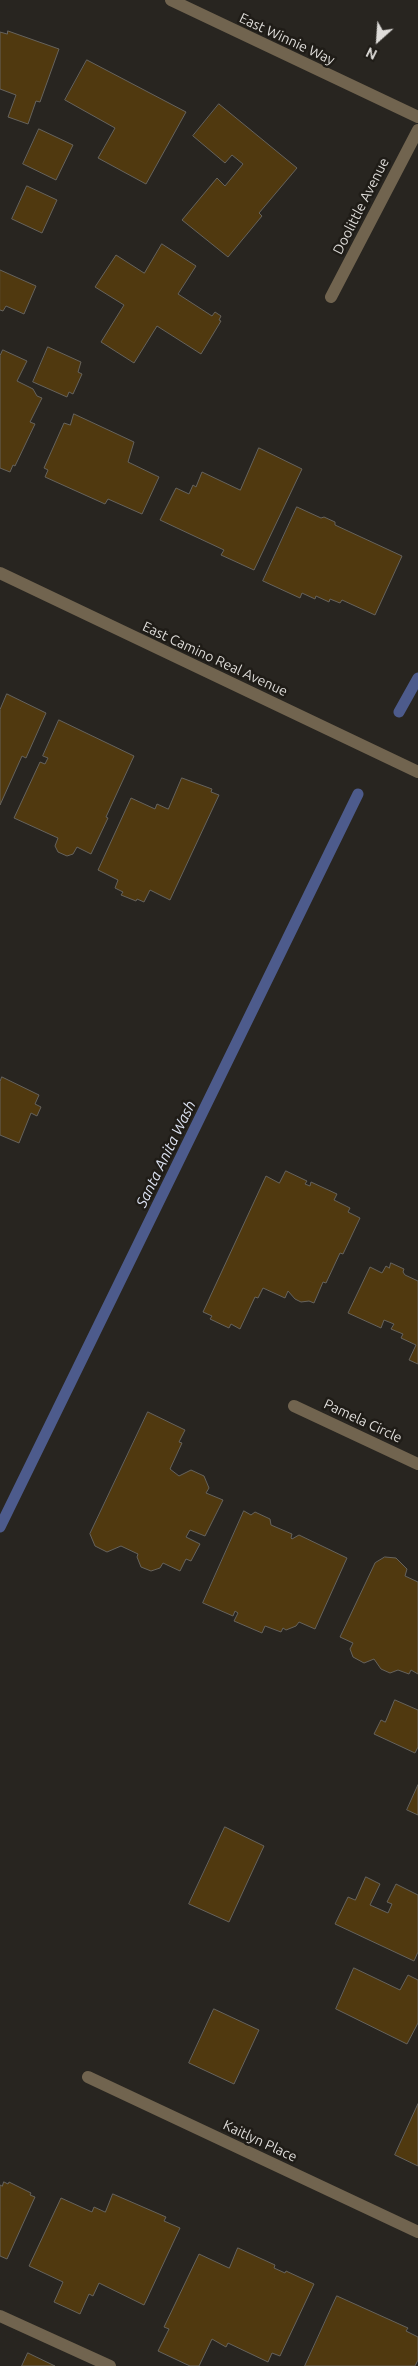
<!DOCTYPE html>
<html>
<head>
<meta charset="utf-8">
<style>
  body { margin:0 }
  #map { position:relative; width:418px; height:2366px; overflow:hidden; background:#282520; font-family:Ubuntu,sans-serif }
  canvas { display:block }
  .north { position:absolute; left:353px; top:15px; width:50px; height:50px; -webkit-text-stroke:4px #1f1c17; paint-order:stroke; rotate:206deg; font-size:14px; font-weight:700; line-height:20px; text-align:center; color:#dedcd9 }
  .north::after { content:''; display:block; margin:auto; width:18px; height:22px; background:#dedcd9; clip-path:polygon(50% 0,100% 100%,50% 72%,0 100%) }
</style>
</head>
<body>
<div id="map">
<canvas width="418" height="2366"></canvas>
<div class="north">N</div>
</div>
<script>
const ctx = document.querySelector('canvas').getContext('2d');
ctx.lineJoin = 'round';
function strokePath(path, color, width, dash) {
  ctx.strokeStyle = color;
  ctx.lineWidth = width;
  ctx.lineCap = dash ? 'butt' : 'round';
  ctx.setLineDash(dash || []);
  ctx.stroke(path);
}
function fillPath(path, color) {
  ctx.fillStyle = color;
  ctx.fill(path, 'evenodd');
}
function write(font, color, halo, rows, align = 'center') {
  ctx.font = font + ' Ubuntu,sans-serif';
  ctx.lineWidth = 5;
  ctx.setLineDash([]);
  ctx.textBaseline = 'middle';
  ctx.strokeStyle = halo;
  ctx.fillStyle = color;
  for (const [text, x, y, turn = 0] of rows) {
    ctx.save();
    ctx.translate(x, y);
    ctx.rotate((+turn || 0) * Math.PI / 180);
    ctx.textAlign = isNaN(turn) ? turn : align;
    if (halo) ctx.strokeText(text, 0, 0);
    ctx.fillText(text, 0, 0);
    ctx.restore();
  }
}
strokePath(new Path2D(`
  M399,712L418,678
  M0,1527L358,794`), '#4d5b8c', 11);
const building = new Path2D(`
  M8,31L59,49L40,102L36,101L28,124L8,117L16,95L0,89V32L7,34Z
  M87,60L186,112L146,184L98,158L115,128L65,100Z
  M219,104L297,168L259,213L262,216L228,257L182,220L217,178L225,186L243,164L232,155L225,163L193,136Z
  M39,129L73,145L56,180L23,164Z
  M27,186L57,200L42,233L12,219Z
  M162,244L196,266L178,294L212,316L215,312L221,316L219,320L221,321L201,354L157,326L134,363L101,342L124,305L95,287L116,255L144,273Z
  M0,270L36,286L24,314L6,306L3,311L0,310Z
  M48,347L81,362L78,372L82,374L73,394L69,392L67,397L33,382Z
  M3,350L27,361L17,381L33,389L37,396L42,398L30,422L35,424L15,466L13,465L10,472L0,468V356Z
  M74,414L134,442L128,462L159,477L142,514L108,499L105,504L45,477L48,470L44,468L64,423L70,425Z
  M259,448L302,469L254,570L221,555L224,550L160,520L176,488L189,494L193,485L196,487L202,472L240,490Z
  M297,507L321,518L324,517L335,522V525L402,556L375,615L342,600L340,603L330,599L329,602L316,596L315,599L302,593L300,598L263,581Z
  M7,694L46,713L26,758L22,756L0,805V710Z
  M59,720L134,756L106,817L108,818L91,854L77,847L73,854L67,856L58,852L55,846L58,838L14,818L40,762L45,764L48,758L43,756Z
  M182,778L212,789L211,792L219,795L170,900L150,890L144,902L137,899L136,901L121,895L123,892L115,888L118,880L98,870L131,798L155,809L157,804L168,809Z
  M2,1077L39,1095L35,1104L41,1107L37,1116L31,1113L19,1143L0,1135V1082Z
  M286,1171L307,1181L305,1184L310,1186L311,1182L337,1194L334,1200L350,1208L348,1212L360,1218L343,1254L340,1253L326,1283L323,1282L314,1303L309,1301L301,1302L295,1299L288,1291L285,1298L263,1288L258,1298L255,1297L240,1329L231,1324L229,1328L210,1319L212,1316L203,1312L266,1176L279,1183Z
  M391,1263L404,1269L403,1272L405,1275L418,1281V1364L409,1360L416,1345L401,1338L403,1334L391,1329L394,1324L384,1320L381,1328L348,1313L370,1267L382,1273L386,1266L389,1268Z
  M148,1412L185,1430L179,1442L182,1443L170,1469L179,1476L191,1470L204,1476L209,1488L206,1493L223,1500L205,1536L190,1530L186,1537L200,1544L191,1561L186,1559L180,1571L163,1563L160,1568L151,1571L141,1567L137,1557L138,1554L121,1546L107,1552L95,1546L90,1534Z
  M244,1511L251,1515L255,1512L270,1519L271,1525L292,1534L291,1538L292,1539L299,1535L347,1558L315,1629L299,1622L296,1626L286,1630L283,1628L281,1632L265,1626L262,1633L234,1621L238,1613L235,1611L233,1616L203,1603Z
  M385,1557L396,1558L407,1569L405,1576L418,1582V1674L411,1670L409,1674L398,1670L390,1673L381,1669L374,1659L364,1663L353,1657L350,1649L353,1643L340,1637L375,1563Z
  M395,1700L418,1710V1747L415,1753L374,1734L381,1720L385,1722Z
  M418,1785V1815L407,1810Z
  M225,1827L264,1846L229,1922L189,1904Z
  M366,1877L380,1884L370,1905L388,1913L392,1904L387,1902L396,1884L418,1895V1952L414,1961L335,1924L348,1897L355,1900Z
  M354,1968L400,1990L408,1975L418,1980V2023L407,2044L336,2009Z
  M214,2009L259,2030L234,2084L189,2063Z
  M418,2104V2166L395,2155Z
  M4,2182L8,2184L9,2182L31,2193L30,2195L35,2197L7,2259L0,2256V2185L2,2186Z
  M113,2194L166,2217L164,2221L180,2228L144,2305L99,2283L93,2296L89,2294L80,2314L54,2302L63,2282L29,2266L61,2198L92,2212L94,2207L105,2212Z
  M238,2248L275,2265L274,2268L285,2273L286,2271L314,2284L280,2356L272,2353L268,2362L228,2343L226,2347L212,2339L199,2366H190L158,2351L169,2329L164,2327L199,2254L229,2268Z
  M337,2296L408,2328L406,2331L418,2337V2360L415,2366H305Z
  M28,2353L55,2366H22Z`);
fillPath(building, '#50390f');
strokePath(building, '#66635d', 1);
strokePath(new Path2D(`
  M0,2316L110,2366`), '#71644f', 12);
strokePath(new Path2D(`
  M171,0L418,117
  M331,297L418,130
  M294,1406L418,1464
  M88,2077L418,2232`), '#71644f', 12);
strokePath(new Path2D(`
  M0,573L418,772`), '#71644f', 12);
write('14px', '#dedcd9', '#1f1c17', [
  ["East Winnie Way",287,39,25],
  ["Doolittle Avenue",361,206,-63],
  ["East Camino Real Avenue",215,659,25],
  ["Pamela Circle",363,1421,25],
  ["Kaitlyn Place",260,2141,25]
]);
write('italic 15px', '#dde3f3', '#1f1c17', [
  ["Santa Anita Wash",166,1154,-64]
]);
</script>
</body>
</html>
